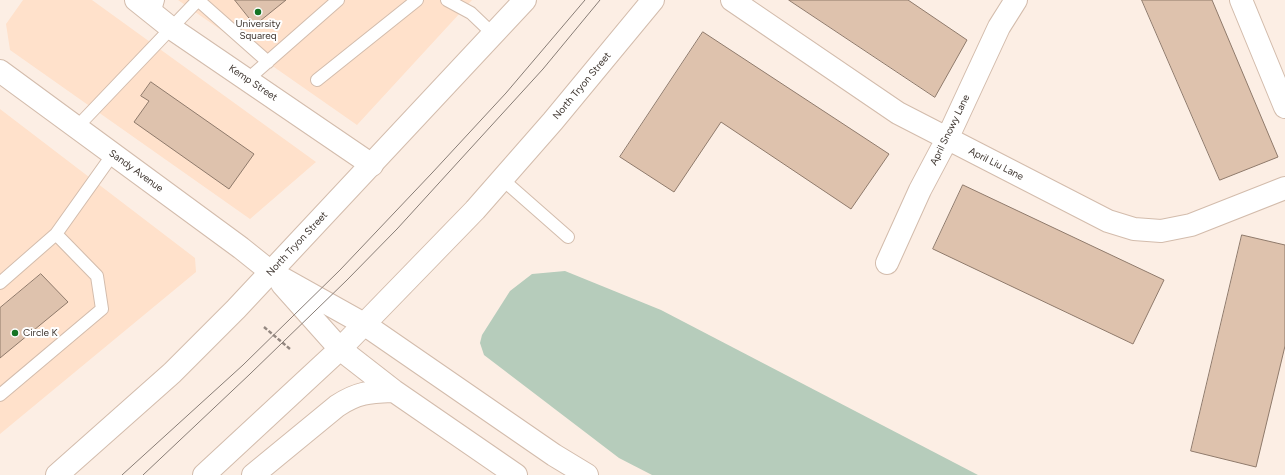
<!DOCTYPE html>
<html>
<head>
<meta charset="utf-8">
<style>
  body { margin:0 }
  canvas { display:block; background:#fceee4 }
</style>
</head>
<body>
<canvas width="1285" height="475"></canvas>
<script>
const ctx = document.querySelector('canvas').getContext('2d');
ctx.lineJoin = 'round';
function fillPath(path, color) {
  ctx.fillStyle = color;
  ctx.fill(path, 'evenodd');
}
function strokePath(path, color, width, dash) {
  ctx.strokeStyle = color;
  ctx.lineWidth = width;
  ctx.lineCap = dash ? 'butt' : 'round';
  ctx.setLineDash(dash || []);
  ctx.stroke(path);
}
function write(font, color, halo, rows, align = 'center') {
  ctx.font = font + ' Figtree,sans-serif';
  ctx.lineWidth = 4;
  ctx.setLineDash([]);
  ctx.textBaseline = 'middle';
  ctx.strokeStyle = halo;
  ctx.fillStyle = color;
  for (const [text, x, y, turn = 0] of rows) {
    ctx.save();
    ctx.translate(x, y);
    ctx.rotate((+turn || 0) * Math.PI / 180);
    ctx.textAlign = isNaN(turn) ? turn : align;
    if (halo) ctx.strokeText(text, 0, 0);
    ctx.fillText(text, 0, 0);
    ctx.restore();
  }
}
fillPath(new Path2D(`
  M23,0H92L316,162L250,219L10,50L6,24Z
  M178,0H472L357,125Z
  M0,109L195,258L196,272L0,434Z`), '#ffe1cb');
fillPath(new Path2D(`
  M565,271L661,310L978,475H652L619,458L484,355L480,343L482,335L510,291L532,274Z`), '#b6ccbb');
const building = new Path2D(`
  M235,0H286L255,25Z
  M789,0H908L967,40L935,97Z
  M1142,0H1212L1278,157L1220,180Z
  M703,32L889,154L851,209L721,122L674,192L620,157Z
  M151,82L254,154L229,189L134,122L149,101L141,96Z
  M963,185L1164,280L1133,344L933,249Z
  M1242,235L1285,245V346L1256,467L1191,451Z
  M41,274L68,302L0,358V308Z`);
fillPath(building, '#dec2ad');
strokePath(building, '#8f7a6b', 1);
const lane = new Path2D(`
  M447,0L471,13L493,34
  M154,14L158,0
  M248,79L338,0
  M317,80L417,0
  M76,128L198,0L268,62
  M502,179L568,237
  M0,283L56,234L113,154
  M0,395L102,309L97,276L56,234`);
const street = new Path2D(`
  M136,0L171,28L372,165
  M732,0L898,113L1108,221L1134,229L1161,231L1191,225L1285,188
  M1241,0L1285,107
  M0,71L241,248L271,272
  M887,263L920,190L947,139L999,27L1016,0`);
const primary = new Path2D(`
  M271,272L364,324
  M282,284L340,349
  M57,475L172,373L236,309L525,0
  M204,475L340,349L475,210L553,121L653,0`);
const highway = new Path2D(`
  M364,324L554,455L587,475
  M340,349L394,391L516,475
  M253,475L337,406C358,392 370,392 394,391`);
strokePath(lane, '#d3bcac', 14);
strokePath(street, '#d3bcac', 24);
strokePath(primary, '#d3bcac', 24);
strokePath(highway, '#d3bcac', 24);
strokePath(new Path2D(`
  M264,327L290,349`), '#948881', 2.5, [4, 2]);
strokePath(lane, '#fff', 12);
strokePath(street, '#fff', 22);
strokePath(primary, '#fff', 22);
strokePath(highway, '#fff', 22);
strokePath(new Path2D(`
  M122,475L243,365L340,270L432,173L506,93L585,0
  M143,475L250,374L347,280L397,229L543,69L600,0`), '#887d76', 1);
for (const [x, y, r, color] of [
  [258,12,4,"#147424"],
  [15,333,4,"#147424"]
]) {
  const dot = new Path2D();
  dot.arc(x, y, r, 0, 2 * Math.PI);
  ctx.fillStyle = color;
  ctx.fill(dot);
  strokePath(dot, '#fff', 1.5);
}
write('10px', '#3e352f', '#fff', [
  ["University",258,24],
  ["Squareq",258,36],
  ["Circle K",23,333,"left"]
]);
write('10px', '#3e352f', '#fff', [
  ["Kemp Street",253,83,34],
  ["North Tryon Street",582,86,-50],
  ["April Snowy Lane",950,130,-64],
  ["April Liu Lane",996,164,27],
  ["Sandy Avenue",136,171,36],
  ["North Tryon Street",297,244,-47]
]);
</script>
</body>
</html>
